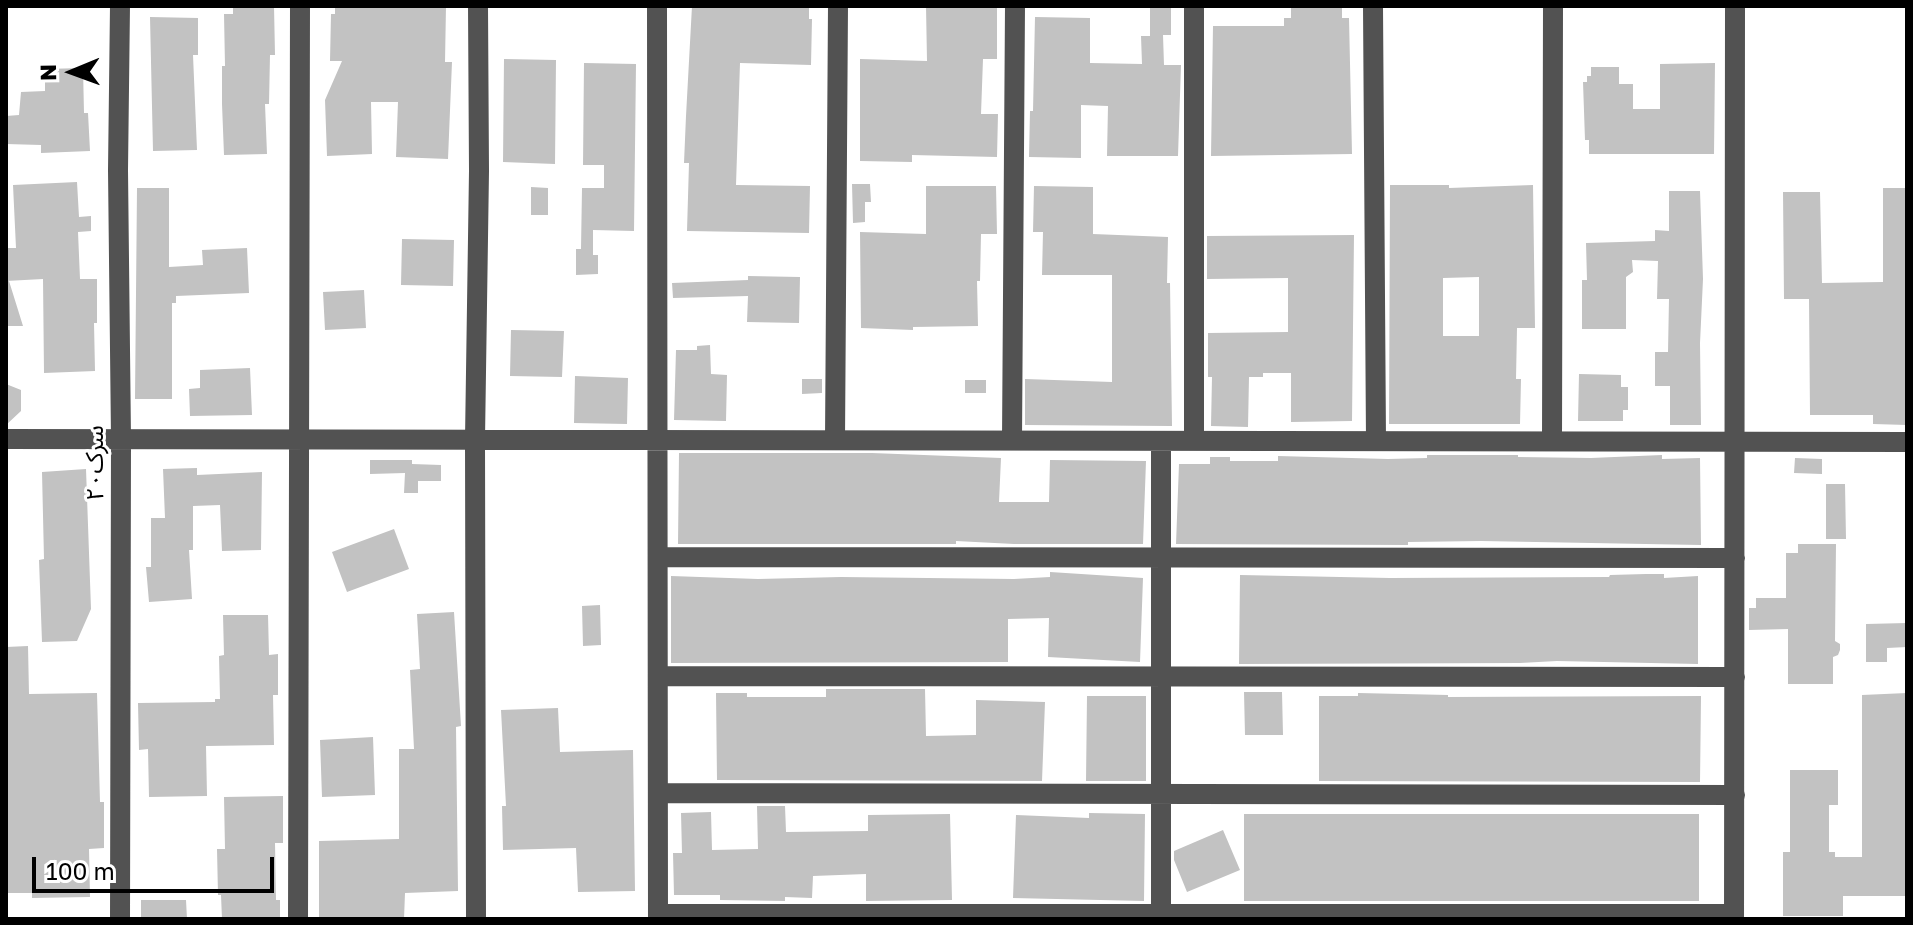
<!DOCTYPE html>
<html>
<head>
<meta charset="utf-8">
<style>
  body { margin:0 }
  #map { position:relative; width:1913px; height:925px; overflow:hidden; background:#fff; font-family:"Golos Text",sans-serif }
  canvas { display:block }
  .frame { position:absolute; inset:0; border:8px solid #000; pointer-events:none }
  .north { position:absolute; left:32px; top:32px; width:80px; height:80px; -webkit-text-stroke:6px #fff; paint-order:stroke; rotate:269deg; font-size:22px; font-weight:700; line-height:32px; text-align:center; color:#000 }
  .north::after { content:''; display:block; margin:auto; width:28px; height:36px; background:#000; clip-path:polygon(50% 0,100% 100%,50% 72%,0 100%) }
  .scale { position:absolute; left:32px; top:857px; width:242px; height:36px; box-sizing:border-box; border:4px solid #000; border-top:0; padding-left:10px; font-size:24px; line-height:28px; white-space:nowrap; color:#000; -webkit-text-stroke:6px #fff; paint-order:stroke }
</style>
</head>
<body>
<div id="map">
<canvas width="1913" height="925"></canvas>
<div class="frame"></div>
<div class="north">N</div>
<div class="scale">100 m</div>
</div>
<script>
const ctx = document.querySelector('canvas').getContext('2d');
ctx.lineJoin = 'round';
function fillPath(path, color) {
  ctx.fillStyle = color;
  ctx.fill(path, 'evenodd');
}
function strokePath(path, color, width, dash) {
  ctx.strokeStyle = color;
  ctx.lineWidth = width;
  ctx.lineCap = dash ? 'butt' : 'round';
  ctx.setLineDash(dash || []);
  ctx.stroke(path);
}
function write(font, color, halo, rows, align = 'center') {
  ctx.font = font + ' "Golos Text","Noto Sans Arabic",sans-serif';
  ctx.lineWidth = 6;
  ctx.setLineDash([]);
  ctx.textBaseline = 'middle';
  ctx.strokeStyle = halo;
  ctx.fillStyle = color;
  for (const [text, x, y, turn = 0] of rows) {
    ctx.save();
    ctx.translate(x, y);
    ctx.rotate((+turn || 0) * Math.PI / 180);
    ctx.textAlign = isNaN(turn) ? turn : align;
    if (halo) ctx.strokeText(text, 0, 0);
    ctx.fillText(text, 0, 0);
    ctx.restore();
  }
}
fillPath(new Path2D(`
  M233,6H274L275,55H270L269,104H265L267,154L224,155L222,104V66H225L224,14H233Z
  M335,6H446L445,62H452L448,159L396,157L398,102H371L372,154L327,156L325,100L342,61H330L331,14H335Z
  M692,6H809V19H812L811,65L740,63L736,185L810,186L809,233L687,231L689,163H684L686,116Z
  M926,6H997V59H983L981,114H998L997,157L912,155V162L860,161V59L927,61Z
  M1150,6H1171V35H1163L1164,65H1181L1178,156H1107L1108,106L1081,105V158L1029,157L1030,111H1033L1035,17L1090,18V63L1142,64L1141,36H1150Z
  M1291,6H1342V18H1349L1352,154L1211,156L1213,26H1284V18H1291Z
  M150,17L198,18V55H193L197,150L153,151Z
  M504,59L556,60L555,164L503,162Z
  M584,63L636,64L634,231L593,230V255H598V274L576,275V249H581L582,188H604V165H583Z
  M1715,63L1714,154H1589V140H1585L1583,82H1587V76H1591V67H1619V84H1633V109H1660V64Z
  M83,68L84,113H88L90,151L41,153V145L6,144V116L19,115L21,92L45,91V69Z
  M77,182L79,217L91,216V231L78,232L80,279H97V323H94L95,371L44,373L43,279L6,281V248H16L13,185Z
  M852,184H870L871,202H865V222L853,223Z
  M1390,185H1449V188L1533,185L1535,328H1517L1516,379H1521L1520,424H1389ZM1479,277V336H1443V278Z
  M926,186H996L997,234H981L980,281H977L978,326L913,327V330L861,328L860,232L926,234Z
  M1034,186L1093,187V234L1168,237L1167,283H1170L1172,426L1025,425V379L1112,382V275H1042L1043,232H1033Z
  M531,187L548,188V215H531Z
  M137,188H169V267L203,265L202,250L247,248L249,293L176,296V303H172V399H135Z
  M1883,188H1907V425L1873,424V415H1810L1809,299H1784L1783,192H1820L1822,283L1883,282Z
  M1669,191H1700L1703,279L1700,343L1701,425H1670V386H1655V352H1668L1669,299H1657L1658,261L1632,260L1633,272L1626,277V329H1582V280H1587L1586,243L1655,241V230L1669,231Z
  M1354,235L1352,421L1291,422V373H1263V377H1249L1248,427L1211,426L1212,377H1208V333L1288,332V278L1207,279V236Z
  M402,239L454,240L453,286L401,285Z
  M748,276L800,277L799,323L747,322L748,296L673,298L672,283L748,280Z
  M9,281L23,326H6V282Z
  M364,290L366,328L325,330L323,292Z
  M511,330L564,331L562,377L510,376Z
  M710,345L711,374L727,375L726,421L674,420L676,350H697V346Z
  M250,368L252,415L190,416L189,389L200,388V370Z
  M1579,374L1621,375V387H1628V410H1623V421H1578Z
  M575,376L628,378L627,424L574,423Z
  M802,379H822V393L802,394Z
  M965,380H986V393H965Z
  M6,384L21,390V411L6,425Z
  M679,453H872L1001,458L999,502H1049L1050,460L1146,461L1143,544H1014L956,541V544H678Z
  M1427,455H1518V457L1591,458L1662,455V459L1700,458L1701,545L1481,541L1408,542V545L1176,544L1179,464H1210V457H1230V461H1278V456L1388,459L1427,458Z
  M1795,458L1822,459V474L1794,473Z
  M370,460H412V464L441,465V481H418V493H404L405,473L370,474Z
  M197,468V475L262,472L261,550L222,551L220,505L193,506V550H189L192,599L149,602L146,567H151V518H165L163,469Z
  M86,469L91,609L77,641L42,642L39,560L44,559L42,472Z
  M1826,484H1845L1846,539H1826Z
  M394,529L409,569L347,592L332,552Z
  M1798,544H1836L1835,641L1840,644V650L1838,655L1833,657V684H1788V629L1749,630V608H1756V598H1786V553H1798Z
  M1050,572L1143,578L1140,662L1048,657L1049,618L1008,619V662L671,663V576L758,579L841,577L1014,579L1050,577Z
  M1646,574H1664V578L1698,576V664L1557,661L1520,663L1239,664L1240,575L1390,578L1609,577L1610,575Z
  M600,605L601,645L583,646L582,606Z
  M454,612L461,726L456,727L458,891L405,893L404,919H319V841L399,839V749H414L410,670L420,669L417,614Z
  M223,615H268L269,655L278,654V695H273L274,745L206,746L207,796L149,797L148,749L139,750L138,703L215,702V699H220L219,656L224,655Z
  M1907,623V647L1887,648V662H1866V624Z
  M28,646L29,694L97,693L100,802H104V848L89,849L90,897L32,898V893H6V647Z
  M826,689H925L926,736L976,735V700L1045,702L1042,781L717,780L716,693H747V697H826Z
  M1244,692H1282L1283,735H1245Z
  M1358,693L1448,695V697L1701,696L1700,782L1319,781V696H1358Z
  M1907,693L1905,896H1843V916H1783V852H1790V770H1838V805H1829V852H1835V857H1862V695Z
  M1087,696H1146V781H1086Z
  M558,708L560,752L633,750L635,891L578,892L576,848L503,850L502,806H506L501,710Z
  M373,737L375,795L322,797L320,740Z
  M283,796V843H275L276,900H280V919H222L221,895H218L217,849H225L224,797Z
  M757,806H785L786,832L868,831V815L950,814L952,900L866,901V874L813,876L812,898L785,897V901L720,900V895H674L673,853H682L681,813L711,812L712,850L758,849Z
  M1089,813L1145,814L1144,901L1013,898L1016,815L1089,818Z
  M1244,814H1699V901H1244Z
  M1223,830L1240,870L1187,892L1174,860V851Z
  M141,900H186L187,919H141Z`), '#c2c2c2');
strokePath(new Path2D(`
  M120,6L118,170L121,439L120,919
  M657,6L658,919
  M1373,6L1376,441
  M6,439L1907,442
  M835,440L838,6
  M1012,440L1015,6
  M1161,441V919
  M1194,441V6
  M1552,441L1553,6
  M658,557L1735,558
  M658,676L1735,677
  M658,793L1735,795
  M658,914H1734
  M298,919L300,6
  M476,919L475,439L479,171L478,6
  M1734,919L1735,6`), '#525252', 20);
write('24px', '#000', '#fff', [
  ["سرک۲۰",95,463,-90]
]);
</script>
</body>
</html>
